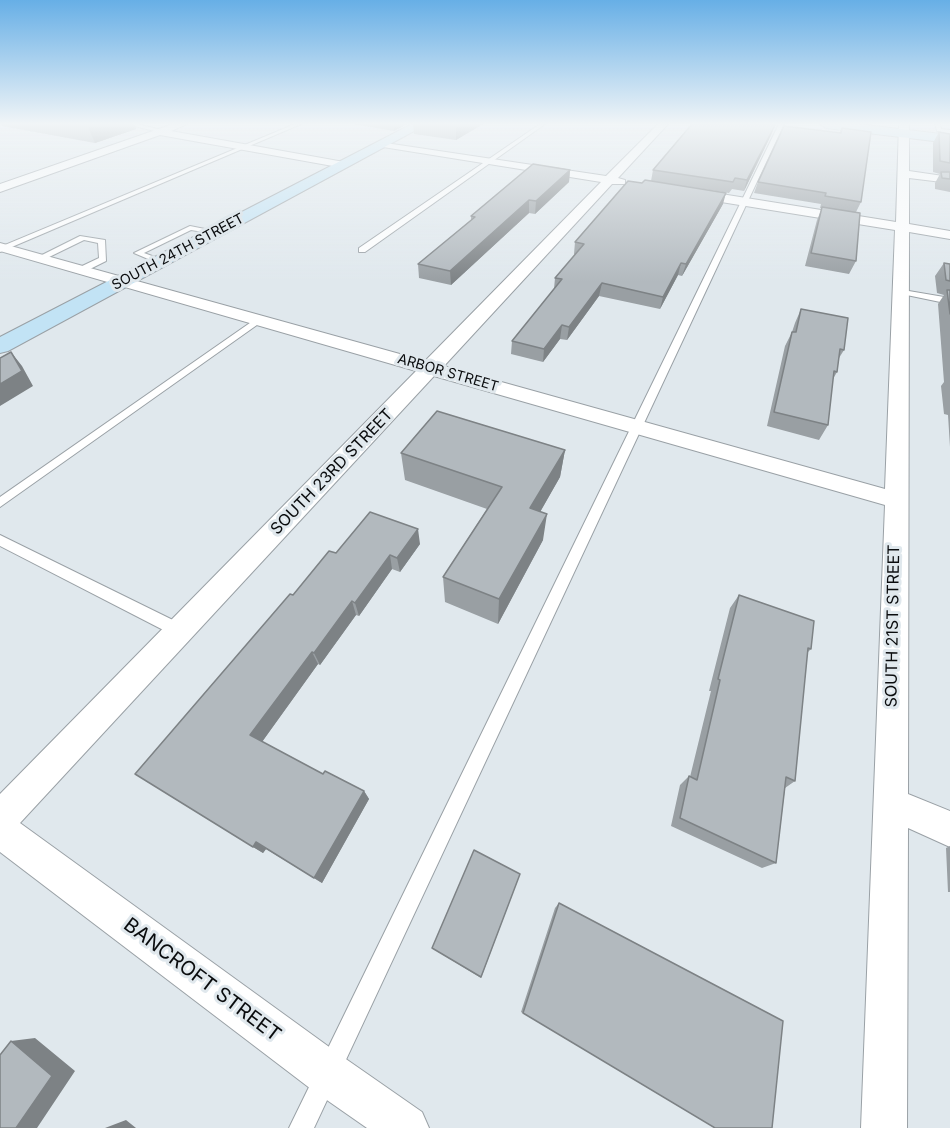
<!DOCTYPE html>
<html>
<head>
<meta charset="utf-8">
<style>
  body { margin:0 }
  canvas { display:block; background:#e0e8ed }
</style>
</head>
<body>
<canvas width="950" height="1128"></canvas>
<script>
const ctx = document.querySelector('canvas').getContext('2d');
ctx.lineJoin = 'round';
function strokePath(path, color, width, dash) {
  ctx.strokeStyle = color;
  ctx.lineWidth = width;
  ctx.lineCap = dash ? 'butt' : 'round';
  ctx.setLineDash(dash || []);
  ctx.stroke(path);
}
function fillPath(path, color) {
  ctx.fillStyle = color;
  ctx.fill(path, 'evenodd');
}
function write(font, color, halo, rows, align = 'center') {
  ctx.font = font + ' Inter,sans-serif';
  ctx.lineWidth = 6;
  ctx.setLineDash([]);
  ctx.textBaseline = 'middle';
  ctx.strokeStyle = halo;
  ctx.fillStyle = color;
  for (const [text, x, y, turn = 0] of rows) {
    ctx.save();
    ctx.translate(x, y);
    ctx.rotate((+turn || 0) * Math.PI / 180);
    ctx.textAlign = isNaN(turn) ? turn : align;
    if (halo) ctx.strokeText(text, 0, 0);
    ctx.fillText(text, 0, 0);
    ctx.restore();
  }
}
const service = new Path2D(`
  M126,124H136L166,131L163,133Z
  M295,124H301L0,252V247Z
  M540,124H545L365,252H359V248Z
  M779,124H784L314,1128H289Z
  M935,124H940L941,129L950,130V134L937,131Z
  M190,226L220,232L216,234L191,230L144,253L163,260L164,262L160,264L134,253Z
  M80,236L105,240L106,261L84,272H78V268L99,258L98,243L84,240L43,260L36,258Z
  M897,289L950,298V304L897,293Z
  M257,318L264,320L0,507V497Z
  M0,535L185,626L187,631L185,636L180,637L175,636L0,546Z`);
const minor = new Path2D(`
  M173,124H187L171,131L344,162L349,165L344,168L160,135L0,192V184Z
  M658,124H668L618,178L625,180V184H612L444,366L885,489L895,230L690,197L684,193L690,189L896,222L899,124H909V171L950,177V183L909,178V224L950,231V239L909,232L908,794L950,811V847L908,828L907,1128H861L885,505L434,376L20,823L343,1057L422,1112L429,1128H367L311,1089L0,852V794L416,371L0,251V243L425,361L601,182L383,147L378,144L379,142L606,176Z`);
const secondary = new Path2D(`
  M412,124H427L8,351L0,353V337Z
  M820,124H857L950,135V143L826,128Z`);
strokePath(service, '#9aa1a6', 2);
strokePath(minor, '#9aa1a6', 2);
strokePath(secondary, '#9aa1a6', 2);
fillPath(service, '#fff');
fillPath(minor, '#fff');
fillPath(secondary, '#c2e3f5');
fillPath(new Path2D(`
  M1,124H134L136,129L95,143L2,126Z
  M353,124H407L394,131Z
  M413,124H483L456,140L414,134Z
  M692,124H770L775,125L771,135L744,191L732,189L729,193L651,181L653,170Z
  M842,128L861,202L856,212V261L849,274L805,266L817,220L822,208H820L821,204L754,193L758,182L840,132Z
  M939,132L950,134V192L935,189V183L940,174L933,172V143Z
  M570,170L569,182L535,214L529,213L451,285L419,278L418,264L471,220V216Z
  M723,204L682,276L678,275L660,309L599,296L567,340L560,339L543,362L511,354L512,341L554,289L555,278L575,255L574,254L575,242Z
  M944,263L950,264V447L948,415L944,414L941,386L944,382L938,304L944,295L937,293L935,276Z
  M801,309L844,350L839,358L837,372L833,379L828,425L819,440L767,426L785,346L792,332L795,323Z
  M565,450L560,477L540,512L543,540L498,624L445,602L443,577L487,509L405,480L401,453Z
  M420,544L400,572L392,569L359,616L356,615L320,665L318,664L262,742L323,774L364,791L369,799L322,883L266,849L263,853L135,774L293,595L336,553Z
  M739,595L811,649L807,653L795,781L785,788L776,863L762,868L671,826L680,785L689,776L690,777L711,691H709L730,608Z
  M950,846V892H948L946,848Z
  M520,874L481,978L432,948Z
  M559,903L715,1128L521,1012L555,908Z`), '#999fa3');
fillPath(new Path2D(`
  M89,124H134L136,129L95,143L87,125Z
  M394,124H407L394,131Z
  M459,124H483L456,140V126Z
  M775,125L771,135L744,191L747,180Z
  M570,170L569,182L535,214L536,201Z
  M726,193L723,204L682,276L686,264Z
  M529,200V213L451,285L450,271Z
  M681,263L678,275L660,309L663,297Z
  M602,283L599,296L567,340L569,327Z
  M562,325L560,339L543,362L544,349Z
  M11,352L22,366L33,386L0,406V384Z
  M565,450L560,477L527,535L530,508Z
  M547,514L543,540L498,624L499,599Z
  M418,529L420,544L400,572L397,558Z
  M390,555L392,569L359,616L355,603Z
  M352,601L356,615L320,665L314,653Z
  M312,652L318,664L259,746L250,735Z
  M364,791L369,799L322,883L314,878Z
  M256,842L266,849L263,853L253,847Z
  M35,1038L75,1071L37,1128H16L11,1041Z
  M126,1120L136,1128H105Z`), '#7d8285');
const building = new Path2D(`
  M442,124H459L456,126Z
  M692,124H768L775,125L747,180L735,178L733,182L653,170Z
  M784,126L841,133L842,128L871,132L861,202L825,196L826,193L758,182Z
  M939,132L950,134V163L940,161Z
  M533,164L570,170L536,201L529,200L450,271L418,264L475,217L471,216Z
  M941,172H950V179L942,178Z
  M645,180L726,193L686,264L681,263L663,297L602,283L569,327L562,325L544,349L512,341L562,279L555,278L584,244L575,242L628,181L642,183Z
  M822,207L860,213L856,261L811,253Z
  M944,263L950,264V281L946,280Z
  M947,290H950V314Z
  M801,309L848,318L844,350L840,349L837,372L834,371L828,425L774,412L792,332H796Z
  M11,352L22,371L0,384V358Z
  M437,411L565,450L530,508L547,514L499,599L443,577L502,487L401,453Z
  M370,512L418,529L397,558L390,555L355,603L352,601L314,653L312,652L250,735L323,774L325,771L364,791L314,878L256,842L253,847L135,774L290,594L293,595L329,551L336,553Z
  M739,595L814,621L811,649L808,648L795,781L786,777L776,863L680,818L689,776L697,780L720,680L718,679Z
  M474,850L520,874L481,977L432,948Z
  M559,903L783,1021L772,1128H715L523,1013Z
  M11,1041L52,1076L16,1128H0V1055Z`);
fillPath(building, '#b2b9be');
strokePath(building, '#7d8285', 1.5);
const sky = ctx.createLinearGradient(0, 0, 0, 282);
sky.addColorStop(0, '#67afe6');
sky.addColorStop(0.44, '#f1f5f7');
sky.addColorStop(1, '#f1f5f700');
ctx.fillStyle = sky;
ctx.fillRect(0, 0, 950, 282);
write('14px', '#0a0c0e', '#e0e8ed', [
  ["SOUTH 24TH STREET",178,252,-28],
  ["ARBOR STREET",448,373,16]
]);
write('16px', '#0a0c0e', '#e0e8ed', [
  ["SOUTH 23RD STREET",332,472,-46],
  ["SOUTH 21ST STREET",893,626,-89]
]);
write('20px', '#0a0c0e', '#e0e8ed', [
  ["BANCROFT STREET",202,980,37]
]);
</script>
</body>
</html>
